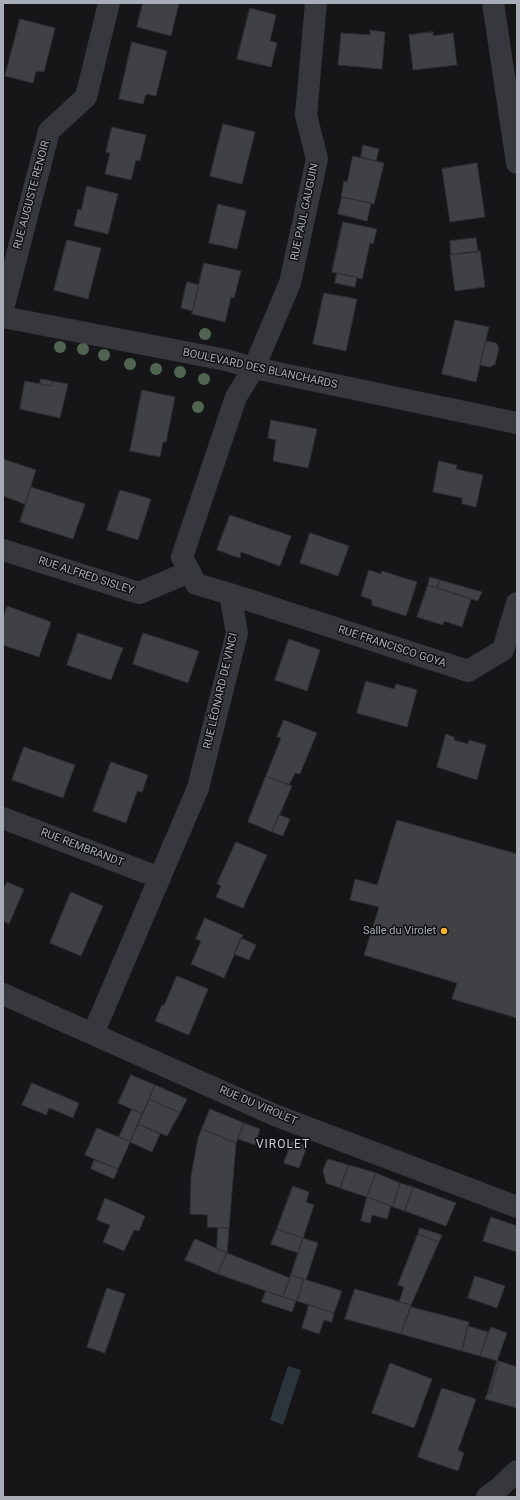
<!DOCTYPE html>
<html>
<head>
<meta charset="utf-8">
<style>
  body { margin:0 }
  #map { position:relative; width:520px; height:1500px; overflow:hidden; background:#161618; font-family:Roboto,sans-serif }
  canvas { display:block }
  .frame { position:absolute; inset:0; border:4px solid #a8adb8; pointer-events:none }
</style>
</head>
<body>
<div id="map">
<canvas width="520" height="1500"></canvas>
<div class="frame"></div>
</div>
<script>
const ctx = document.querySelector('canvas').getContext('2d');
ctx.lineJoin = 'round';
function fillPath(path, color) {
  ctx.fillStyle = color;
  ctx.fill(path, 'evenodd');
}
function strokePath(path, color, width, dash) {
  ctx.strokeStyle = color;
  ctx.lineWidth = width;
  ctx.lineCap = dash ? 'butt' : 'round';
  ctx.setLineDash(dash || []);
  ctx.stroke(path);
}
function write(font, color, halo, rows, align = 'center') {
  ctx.font = font + ' Roboto,sans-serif';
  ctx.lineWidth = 3;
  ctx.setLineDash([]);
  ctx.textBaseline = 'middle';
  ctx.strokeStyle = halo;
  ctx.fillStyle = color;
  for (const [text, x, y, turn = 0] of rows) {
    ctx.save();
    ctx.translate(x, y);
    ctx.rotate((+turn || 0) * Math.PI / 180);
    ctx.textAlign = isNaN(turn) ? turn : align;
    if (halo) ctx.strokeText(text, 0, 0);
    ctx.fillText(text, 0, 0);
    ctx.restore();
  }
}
fillPath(new Path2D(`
  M288,1366L301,1370L283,1425L270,1420Z`), '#2c353c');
const building = new Path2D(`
  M143,3H179L171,36L137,27Z
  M250,8L276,15L270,41L277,43L271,67L237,59Z
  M20,19L55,28L44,72L36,71L33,83L5,76Z
  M370,30L385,32L382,69L338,65L341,33L370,35Z
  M433,32V36L453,33L457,65L413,70L409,35Z
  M132,42L167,51L156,96L146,94L143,104L119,99Z
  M223,124L255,132L242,184L210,176Z
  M112,127L146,135L140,161L136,160L131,180L105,174L110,153L106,152Z
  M363,145L379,149L376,161L361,157Z
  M353,156L384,163L374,204L341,197L344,181L347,182Z
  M477,163L485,217L450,222L442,169Z
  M87,186L118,194L108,234L74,226L78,209L81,210Z
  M342,197L371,203L367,221L338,214Z
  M218,204L246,211L237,249L209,243Z
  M343,222L377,229L373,244L370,243L362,279L332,272Z
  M476,238L478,252L451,255L450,241Z
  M67,240L101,248L88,299L54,290Z
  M480,251L485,287L455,291L450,255Z
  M204,263L241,271L234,298L231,297L225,322L192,314Z
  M337,273L357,277L355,287L335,283Z
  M187,282L199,285L193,311L181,308Z
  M324,293L357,299L346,351L313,344Z
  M455,320L489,327L476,382L442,374Z
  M486,341L496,343L499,348L495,364L490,367L480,365Z
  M41,379L52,381L51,386L40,384Z
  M25,381L51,386L52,381L68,384L60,418L20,409Z
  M142,390L175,397L166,442H163L160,457L130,451Z
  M271,420L317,429L308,468L273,461L276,440L268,438Z
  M3,459L36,470L25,504L3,496Z
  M439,461L457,465L456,469L483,475L476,507L462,504V498L433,492Z
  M31,487L85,504L73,539L20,522Z
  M120,490L151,499L138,540L107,530Z
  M230,515L291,536L280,566L241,552L240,558L217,550Z
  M310,533L349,546L338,576L300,563Z
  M369,570L381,574L382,571L417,582L406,616L372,605V600L361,596Z
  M430,577L440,580L437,588L428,585Z
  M440,580L482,592L478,601L437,588Z
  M428,585L471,599L462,627L444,621L443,625L417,617Z
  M7,606L51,622L39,657L3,645V615H4Z
  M78,633L123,648L111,680L67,665Z
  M143,633L199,651L188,683L133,664Z
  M289,639L320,650L307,691L275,680Z
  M366,681L394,689L396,684L417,690L407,727L357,713Z
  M284,720L317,733L300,774L295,773L289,785L266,776L281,738L277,737Z
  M446,734L454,737V740L468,744L469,740L486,745L477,780L437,767Z
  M24,747L75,765L63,798L12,780Z
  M111,762L148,775L142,792L137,791L126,823L93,811Z
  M266,776L292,786L272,832L248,822Z
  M279,815L290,819L283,836L272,832Z
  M397,820L517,854V1018L452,999L457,983L364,955L379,907L350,900L355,879L377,885Z
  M236,842L267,855L243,908L216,897L221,886L217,884Z
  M7,882L24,889L9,924L3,921V885L5,886Z
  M71,892L103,906L81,956L50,943Z
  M205,918L243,935L224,978L191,964L201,941L196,939Z
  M241,938L256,945L249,960L234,954Z
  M177,976L208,989L189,1035L155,1021L162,1005H164Z
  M131,1075L155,1085L143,1114L118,1103Z
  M32,1083L79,1103L73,1118L49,1108L46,1115L22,1105Z
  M155,1085L187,1099L180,1113L149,1099Z
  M149,1099L180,1113L167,1136L138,1124Z
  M132,1109L143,1114L130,1142L119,1137Z
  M210,1109L244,1123L236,1143L202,1129Z
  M244,1123L260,1129L255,1145L238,1139Z
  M138,1124L160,1134L152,1152L130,1142Z
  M97,1128L130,1142L118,1169L85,1155Z
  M202,1129L236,1143L229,1228L207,1227L208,1215L190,1214L191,1176L198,1138Z
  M292,1141L307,1146L299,1168L284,1163Z
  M328,1159L349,1165L340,1188L326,1183L323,1171Z
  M94,1160L118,1169L114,1179L91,1169Z
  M349,1165L376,1173L367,1197L340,1188Z
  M376,1173L400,1183L393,1207L367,1197Z
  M400,1183L413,1187L405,1211L393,1207Z
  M293,1186L309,1192L306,1202L314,1205L303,1238L277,1229Z
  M413,1187L456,1203L446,1226L405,1211Z
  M367,1197L391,1206L387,1219L372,1215L370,1223L361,1221Z
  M105,1198L145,1216L139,1231L134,1230L124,1251L103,1242L110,1225L97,1220Z
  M491,1217L517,1226V1252L483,1241Z
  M218,1228H229L227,1253L217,1248Z
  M420,1228L442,1235L439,1242L418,1234Z
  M277,1229L303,1238L298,1253L271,1244Z
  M418,1234L439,1242L411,1305L399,1302L404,1287L398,1285Z
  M303,1238L318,1243L306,1280L291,1275Z
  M195,1239L227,1253L218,1274L185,1260Z
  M227,1253L290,1278L283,1297L218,1274Z
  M291,1275L304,1279L297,1301L283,1297Z
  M475,1276L505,1286L497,1308L468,1298Z
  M304,1279L342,1291L334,1313L297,1301Z
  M107,1288L125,1294L105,1353L87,1347Z
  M355,1289L411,1305L401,1334L345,1319Z
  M266,1291L296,1301L292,1312L262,1302Z
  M309,1305L334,1313L332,1322L324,1320L319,1334L302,1328Z
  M411,1307L469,1322L462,1351L401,1334Z
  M468,1326L488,1332L480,1356L462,1351Z
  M491,1327L507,1333L497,1361L480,1356Z
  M497,1361H499L490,1393L488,1392Z
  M499,1361L517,1367V1408L485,1399L488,1392L490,1393Z
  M390,1363L432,1379L414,1428L372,1413Z
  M442,1388L476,1399L458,1450L464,1453L458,1471L418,1457Z`);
fillPath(building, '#404145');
strokePath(building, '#303034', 1);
strokePath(new Path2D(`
  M493,3L517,163
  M3,309L49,131L86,97L109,3
  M3,317L226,360L254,368L517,423
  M3,550L139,593L189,572
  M230,594L468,671L503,650L517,603
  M3,818L160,878
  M3,994L277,1116L517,1207
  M93,1034L198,788L237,633L230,594L196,584L182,557L236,397L254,368L290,283L317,159L306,115L316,3
  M487,1497L498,1489L517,1471`), '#37383d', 22);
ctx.fillStyle = '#506452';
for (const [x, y] of [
  [205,334],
  [60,347],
  [83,349],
  [104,355],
  [130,364],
  [156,369],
  [180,372],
  [204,379],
  [198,407]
]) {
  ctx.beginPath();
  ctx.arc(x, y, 6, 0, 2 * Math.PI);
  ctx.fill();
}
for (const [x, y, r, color] of [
  [444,931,4,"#f2b134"]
]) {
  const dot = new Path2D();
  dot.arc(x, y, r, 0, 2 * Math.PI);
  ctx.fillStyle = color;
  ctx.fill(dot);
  strokePath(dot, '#111113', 1.5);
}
write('11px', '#a8adb8', '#111113', [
  ["RUE AUGUSTE RENOIR",32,195,-75],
  ["RUE PAUL GAUGUIN",305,212,-78],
  ["BOULEVARD DES BLANCHARDS",260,369,12],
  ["RUE ALFRED SISLEY",86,576,18],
  ["RUE FRANCISCO GOYA",392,647,18],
  ["RUE LÉONARD DE VINCI",221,691,-77],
  ["RUE REMBRANDT",82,848,21],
  ["RUE DU VIROLET",258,1106,23]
]);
write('11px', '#a8adb8', '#111113', [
  ["Salle du Virolet",436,931]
], 'right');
ctx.letterSpacing = '1px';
write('12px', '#c9ccd4', '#111113', [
  ["VIROLET",283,1145]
]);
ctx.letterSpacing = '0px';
</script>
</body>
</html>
